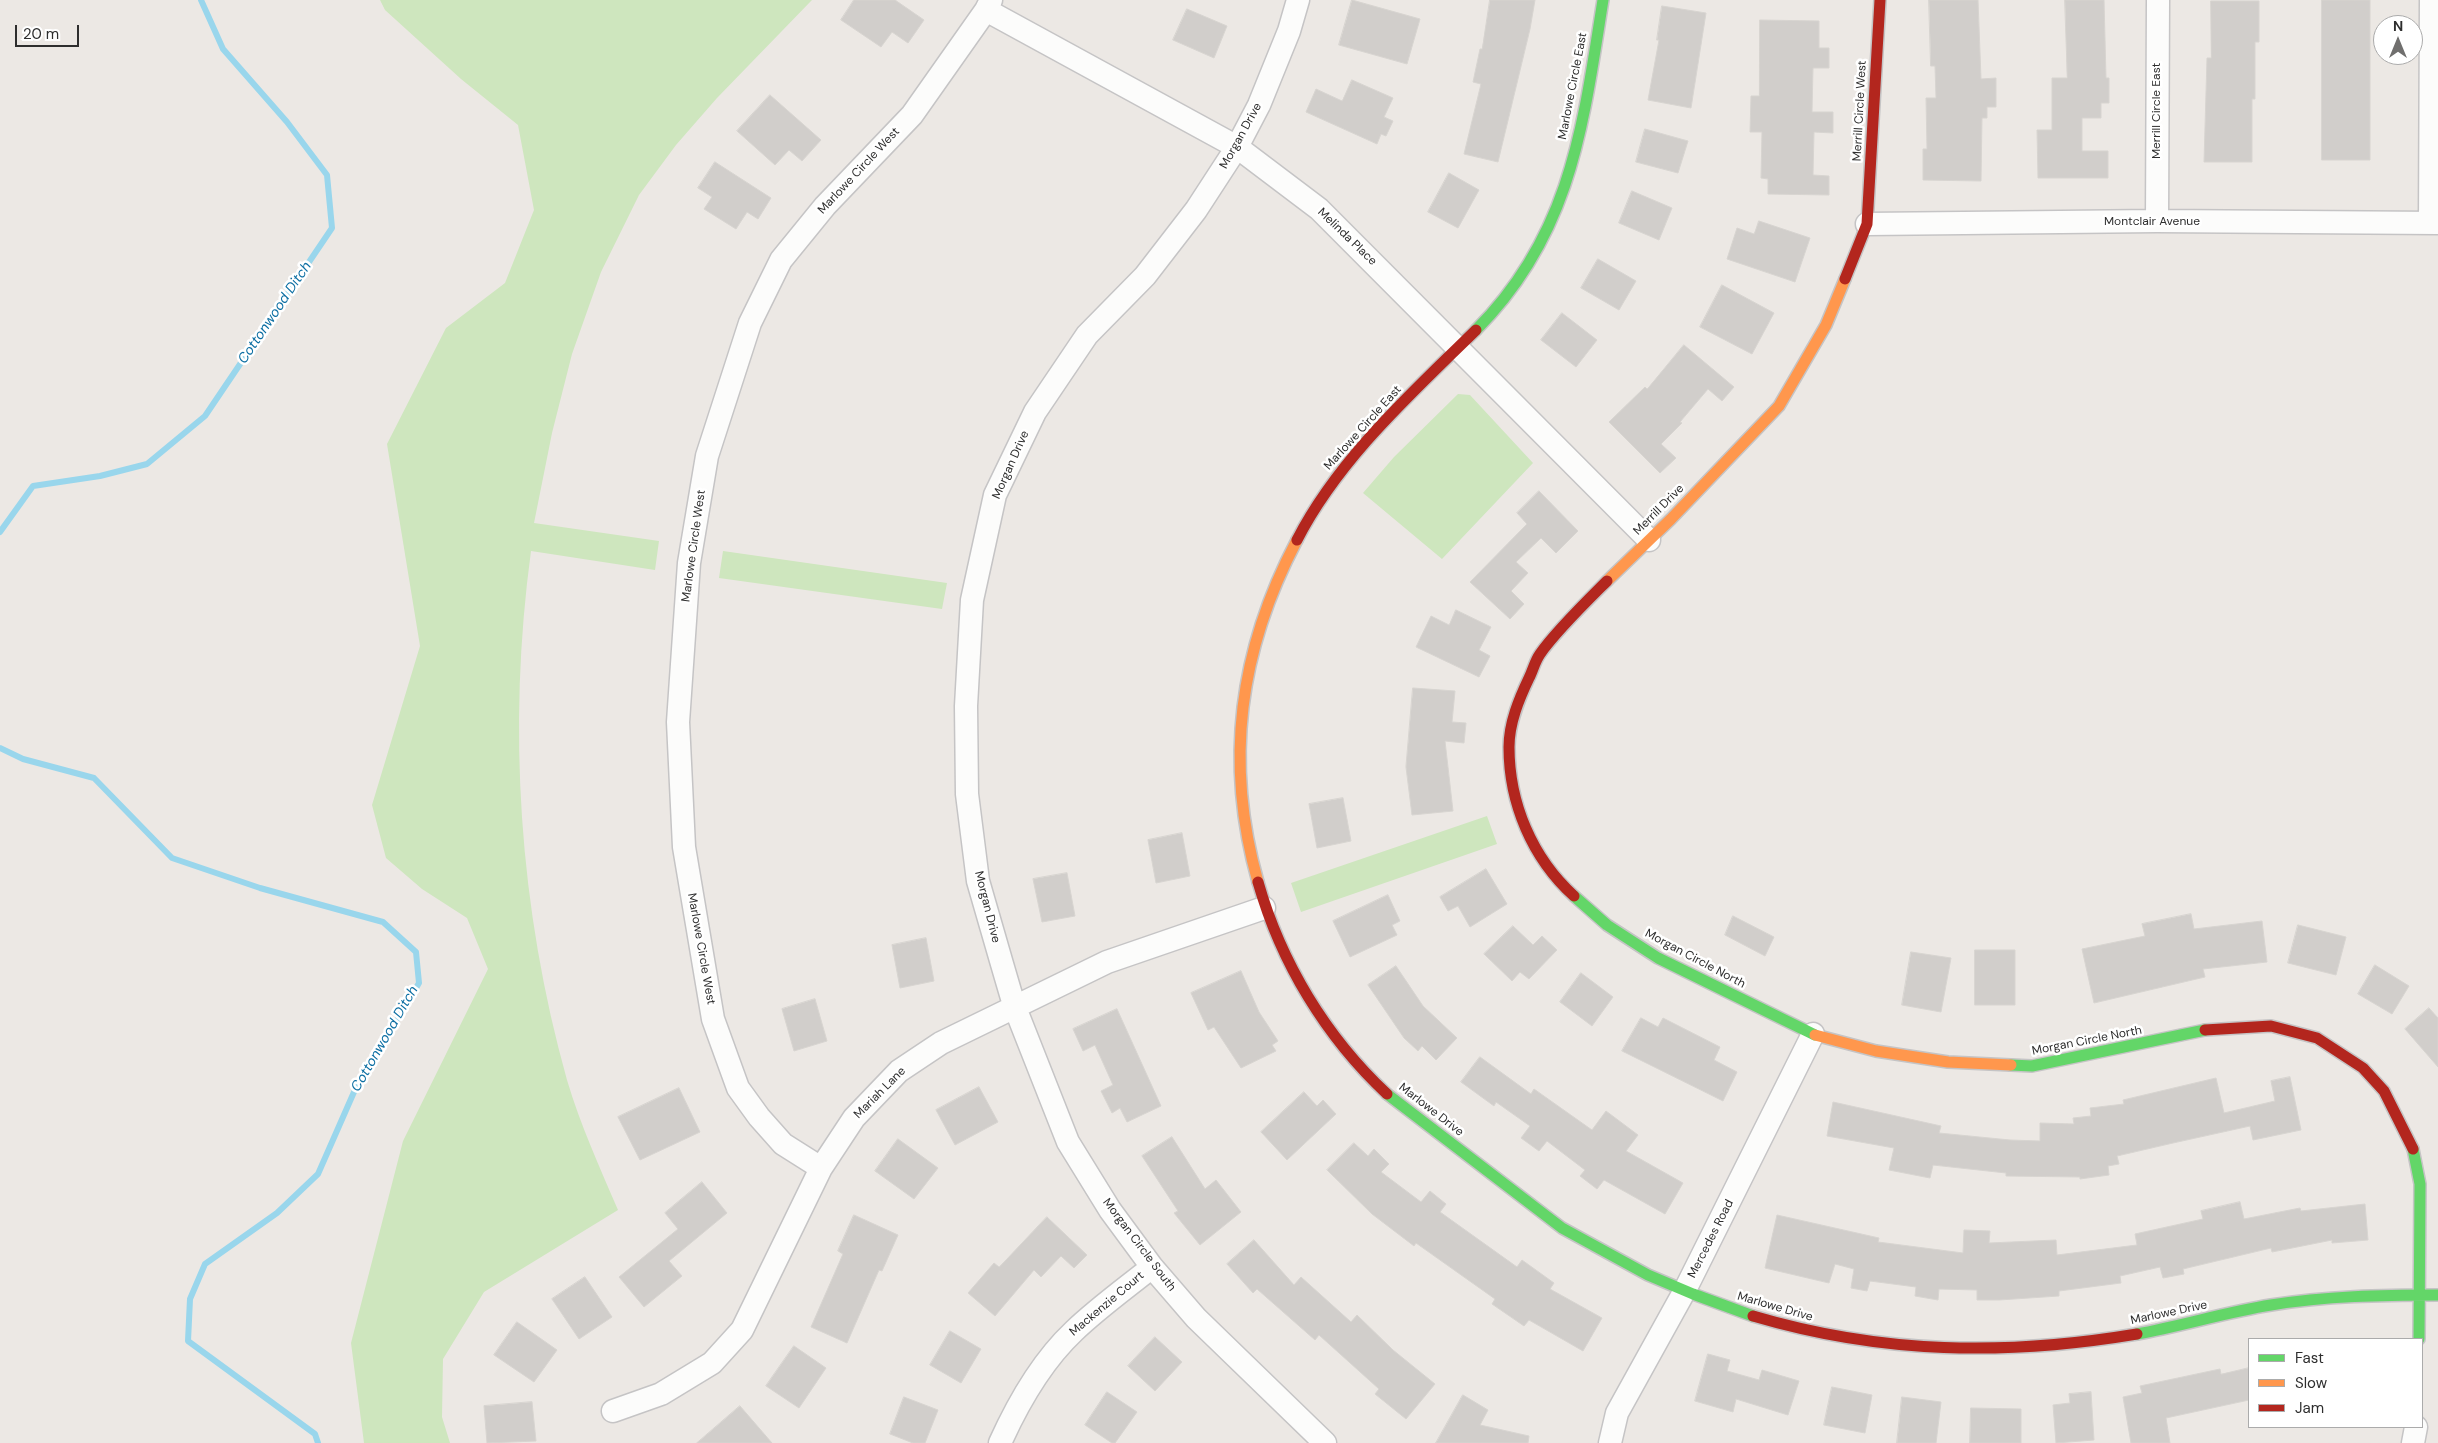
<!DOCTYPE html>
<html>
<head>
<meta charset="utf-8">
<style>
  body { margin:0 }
  #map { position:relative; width:2438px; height:1443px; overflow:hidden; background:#ece8e4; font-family:"DM Sans",sans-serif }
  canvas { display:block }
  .legend { position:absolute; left:2248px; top:1338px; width:175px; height:90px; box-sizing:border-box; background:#fff; border:1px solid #ababab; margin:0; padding:6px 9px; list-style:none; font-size:15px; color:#2e2e2e }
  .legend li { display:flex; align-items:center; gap:10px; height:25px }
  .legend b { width:25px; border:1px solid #ababab }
  .north { position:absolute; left:2373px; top:15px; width:50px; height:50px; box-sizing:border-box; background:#fff; border:1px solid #ababab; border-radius:50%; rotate:0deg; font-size:14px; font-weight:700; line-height:20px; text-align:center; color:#2e2e2e }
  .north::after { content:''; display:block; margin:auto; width:18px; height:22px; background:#706f6e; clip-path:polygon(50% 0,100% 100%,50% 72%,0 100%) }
  .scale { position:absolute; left:15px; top:25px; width:64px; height:22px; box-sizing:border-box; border:2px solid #2e2e2e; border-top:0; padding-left:6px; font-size:15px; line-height:18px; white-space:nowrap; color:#2e2e2e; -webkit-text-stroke:4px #fff; paint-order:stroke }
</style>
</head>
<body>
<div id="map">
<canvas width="2438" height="1443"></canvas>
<ul class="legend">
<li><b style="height:6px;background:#63d668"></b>Fast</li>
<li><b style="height:6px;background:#ff974d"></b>Slow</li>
<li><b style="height:6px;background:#b3261e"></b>Jam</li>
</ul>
<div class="north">N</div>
<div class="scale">20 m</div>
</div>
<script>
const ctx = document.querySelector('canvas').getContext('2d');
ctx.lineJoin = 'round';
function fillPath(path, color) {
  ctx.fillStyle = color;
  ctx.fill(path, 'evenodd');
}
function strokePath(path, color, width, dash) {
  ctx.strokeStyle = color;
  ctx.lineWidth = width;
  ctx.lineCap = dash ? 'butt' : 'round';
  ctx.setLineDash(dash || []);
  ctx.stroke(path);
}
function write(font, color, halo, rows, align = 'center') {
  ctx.font = font + ' "DM Sans",sans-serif';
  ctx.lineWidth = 5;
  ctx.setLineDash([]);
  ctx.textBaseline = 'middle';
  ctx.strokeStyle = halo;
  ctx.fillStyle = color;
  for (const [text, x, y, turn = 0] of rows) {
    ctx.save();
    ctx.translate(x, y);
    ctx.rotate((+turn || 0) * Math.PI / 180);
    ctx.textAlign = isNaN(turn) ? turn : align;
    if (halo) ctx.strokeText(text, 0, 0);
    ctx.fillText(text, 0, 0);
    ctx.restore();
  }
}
fillPath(new Path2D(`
  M380,0H812L717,98L676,145L639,195L601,272L572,354L552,433L534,523L659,541L655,570L531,551C507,727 519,909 567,1080C580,1124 600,1168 618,1210L484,1292L443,1359L442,1417L450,1443H364L351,1343L403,1141L488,969L467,918L422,889L386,858L372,805L420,646L387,444L446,328L505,283L534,210L518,125L461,79L385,10Z
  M1458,394L1470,395L1533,463L1442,559L1363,493L1394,457Z
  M723,551L947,583L942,609L719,578Z
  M1487,816L1497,844L1301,912L1291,883Z`), '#cee6be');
strokePath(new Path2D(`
  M0,532L33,486L100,476L147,464L205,416L332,228L327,175L287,122L223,49L201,0
  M0,748L23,759L94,778L172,858L260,888L383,922L416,952L419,983L354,1092L318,1174L277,1213L205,1264L190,1299L188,1341L315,1434L318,1443`), '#99d6ec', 6);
const building = new Path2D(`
  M854,0H895L924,20L908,43L892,32L881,47L841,20Z
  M1352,0L1420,19L1407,64L1339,45Z
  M1490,0H1535L1530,29L1498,162L1464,154L1481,84L1473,82L1480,49H1482Z
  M1929,0H1978L1981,79L1996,78V107H1987V118H1982L1981,181L1923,180V149H1927L1926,98H1936L1935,66H1931Z
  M2065,0H2104L2106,78H2109V103H2101V118H2082V151H2108V178H2038L2037,130H2052V78H2067Z
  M2322,0H2370V160H2322Z
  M2211,1H2259V42H2255V99H2252V162H2204L2207,58H2211Z
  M1662,6L1706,13L1691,108L1648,100L1659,40H1657Z
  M1187,9L1227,26L1214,58L1173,40Z
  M1760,20L1819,21V48H1829V68H1813L1812,112H1833V133L1814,132L1813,175L1829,176V195L1768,194V179L1761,178L1762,132H1750L1751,96H1759Z
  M1352,80L1393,98L1384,117L1393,121L1386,136L1381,134L1377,144L1306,112L1316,89L1342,101Z
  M770,95L821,140L802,161L789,150L775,165L737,131Z
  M1645,129L1688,141L1678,173L1636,162Z
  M715,162L771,198L758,219L747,212L736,229L704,209L712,197L698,188Z
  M1449,173L1479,190L1458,228L1428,212Z
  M1632,191L1672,208L1659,240L1619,223Z
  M1759,221L1810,238L1795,282L1727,259L1737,228L1754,234Z
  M1598,259L1636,281L1619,310L1581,288Z
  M1722,285L1774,313L1752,354L1700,327Z
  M1562,313L1597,340L1576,367L1541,340Z
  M1684,345L1734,387L1722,401L1708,389L1680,422L1682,423L1661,444L1676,458L1660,473L1609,422L1645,387L1647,389Z
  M1539,491L1578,531L1556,553L1541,538L1516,562L1528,573L1511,591L1524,604L1510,619L1470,582L1527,524L1517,513Z
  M1456,610L1491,627L1479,650L1490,656L1479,677L1416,647L1431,616L1449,625Z
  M1413,688L1455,691L1452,722L1466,723L1464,743L1445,741L1453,811L1412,815L1406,767Z
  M1343,798L1351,841L1317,848L1309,804Z
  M1182,833L1190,876L1156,883L1148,840Z
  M1486,869L1507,904L1470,927L1458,906L1448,911L1440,897Z
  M1067,873L1075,916L1042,922L1033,879Z
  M1388,895L1400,921L1392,925L1397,935L1350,957L1333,921Z
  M2191,914L2194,929L2262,921L2267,962L2203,969L2205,977L2094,1003L2082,949L2145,936L2142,924Z
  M1733,916L1774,937L1765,956L1725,935Z
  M2298,925L2346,937L2336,975L2288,963Z
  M1513,926L1533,945L1542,936L1557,950L1529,979L1520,972L1512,981L1484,954Z
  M926,938L934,981L900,988L892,945Z
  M1975,950H2015V1005H1975Z
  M1911,952L1951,958L1941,1012L1902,1005Z
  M2375,965L2409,986L2392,1014L2358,994Z
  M1396,966L1423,1006L1457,1038L1436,1060L1422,1046L1418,1051L1404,1038L1368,985Z
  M1241,971L1259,1012L1278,1041L1272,1045L1276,1051L1241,1068L1214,1027L1208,1030L1191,993Z
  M1581,973L1613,997L1592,1026L1560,1002Z
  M815,999L827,1041L794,1051L782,1009Z
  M2429,1008L2438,1018V1067L2405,1029Z
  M1117,1009L1161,1106L1127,1122L1120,1108L1112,1113L1101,1091L1113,1085L1095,1045L1083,1051L1073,1029Z
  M1641,1018L1658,1027L1663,1018L1720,1047L1714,1060L1737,1072L1723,1101L1622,1051Z
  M1480,1057L1531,1094L1534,1089L1592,1130L1606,1111L1638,1135L1626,1151L1683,1183L1665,1214L1604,1180L1597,1189L1580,1176L1585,1170L1547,1141L1539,1151L1521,1138L1530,1126L1496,1102L1494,1106L1461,1082Z
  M2290,1077L2301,1130L2253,1140L2250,1126L2173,1143L2117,1156L2119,1164L2108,1166L2109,1175L2080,1179V1177L2006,1176V1173L1933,1165L1930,1178L1889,1170L1894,1148L1827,1136L1833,1102L1941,1126L1939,1133L2010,1140L2040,1141V1123L2074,1124L2073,1118L2091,1116L2090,1108L2124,1104L2123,1100L2216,1078L2224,1113L2275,1101L2271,1081Z
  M979,1087L998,1122L955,1145L936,1110Z
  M679,1088L700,1132L640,1160L618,1117Z
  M1304,1092L1317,1106L1323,1100L1336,1114L1287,1160L1261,1132Z
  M1172,1137L1205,1189L1216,1180L1241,1212L1200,1245L1174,1213L1178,1211L1142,1156Z
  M898,1139L938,1168L914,1199L875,1171Z
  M1354,1143L1368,1156L1374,1149L1389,1164L1381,1172L1421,1202L1430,1191L1446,1204L1440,1212L1517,1267L1522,1260L1554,1283L1550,1289L1602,1318L1583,1351L1529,1320L1524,1326L1492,1304L1495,1299L1416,1243L1414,1246L1372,1214L1327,1170Z
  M702,1182L727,1213L669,1261L682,1276L644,1307L619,1277L678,1229L665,1213Z
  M2240,1202L2244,1219L2300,1208L2301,1211L2365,1204L2368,1240L2332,1243V1240L2272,1252L2271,1248L2183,1269L2184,1274L2163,1278L2160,1267L2120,1276L2121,1283L2059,1291V1296L1999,1300H1977V1290L1939,1289L1938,1300L1915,1296L1916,1287L1870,1281L1867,1291L1851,1288L1854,1269L1835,1264L1829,1283L1765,1268L1777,1215L1879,1238L1878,1242L1963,1253L1964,1230L1990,1231L1989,1243L2056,1240L2057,1255L2137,1245L2135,1234L2203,1219L2201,1211Z
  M854,1215L898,1235L882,1271L879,1270L847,1343L811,1327L843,1254L838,1251Z
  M1047,1217L1087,1255L1074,1268L1061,1256L1041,1277L1034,1270L995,1316L968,1293L994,1263L999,1267Z
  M1254,1240L1294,1285L1301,1277L1351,1322L1357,1315L1393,1350L1435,1384L1406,1419L1375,1394L1379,1389L1319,1335L1315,1340L1257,1289L1253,1293L1227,1264Z
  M585,1277L612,1317L579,1339L552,1299Z
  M517,1322L557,1350L534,1382L494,1355Z
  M950,1331L981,1349L961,1383L930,1365Z
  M1155,1337L1182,1362L1155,1391L1128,1366Z
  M794,1346L826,1368L799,1408L766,1386Z
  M1708,1354L1730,1360L1727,1371L1759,1380L1762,1370L1799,1381L1788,1415L1736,1399L1733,1412L1695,1401Z
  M2249,1368V1400L2166,1418L2170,1443H2131L2123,1397L2142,1393L2140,1386L2220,1369L2221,1374Z
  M1832,1387L1872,1395L1865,1433L1824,1425Z
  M1107,1392L1137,1412L1115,1443H1112L1085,1425Z
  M2091,1392L2094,1440L2056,1443L2053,1405L2070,1403L2069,1394Z
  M1463,1395L1488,1410L1480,1425L1529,1436L1528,1443H1436Z
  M904,1397L938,1410L925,1443H913L890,1434Z
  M1902,1397L1941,1402L1936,1443H1897Z
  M532,1402L536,1441L487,1443L484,1406Z
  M740,1406L772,1443H697Z
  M1971,1408L2021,1409V1443H1970Z`);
fillPath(building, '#d1cecb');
strokePath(building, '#d7d4d0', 1);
const street = new Path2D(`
  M1298,0L1289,31L1259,105L1237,147L1196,210L1145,276L1087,335L1035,412L995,495L972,600L966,706L967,794L978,881L1002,964L1014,1005L1068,1142L1110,1210L1152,1267L1196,1318L1325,1443
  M986,10L1237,147L1319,209L1649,540
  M2157,221L2158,0
  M2430,223L2431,0
  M1867,224L2157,221L2438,223
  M821,1168L783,1144L759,1117L738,1088L713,1019L684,847L678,722L689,563L707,456L750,323L781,260L825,206L912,115L986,10L991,0
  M613,1411L661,1394L712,1363L742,1330L821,1168L854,1118L899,1071L941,1043L1107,962L1264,908
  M1000,1443C1018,1403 1041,1362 1074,1331C1098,1308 1126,1288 1152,1267
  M1610,1443L1617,1413L1684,1292L1813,1034
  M2413,1443L2416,1427`);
const fast = new Path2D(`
  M1476,330C1571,235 1583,126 1603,0
  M1574,896L1607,925L1658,958L1815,1035
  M2011,1065L2032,1066L2205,1030
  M1387,1094L1562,1228L1648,1275L1693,1294L1753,1316
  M2413,1149L2420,1184L2419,1339
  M2137,1334C2182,1326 2226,1312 2271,1305C2326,1296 2382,1295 2438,1295`);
const slow = new Path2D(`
  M1607,581L1671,519L1779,406L1826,325L1845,279
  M1258,882C1224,762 1239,650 1297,540
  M1815,1035L1876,1051L1948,1062L2011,1065`);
const jam = new Path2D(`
  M1845,279L1867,224L1880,0
  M1297,540C1339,458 1412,393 1476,330
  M1258,882C1281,963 1326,1037 1387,1094
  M1574,896C1532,858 1509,803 1509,747C1509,723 1519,699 1529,678C1533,670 1535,661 1540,654C1556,631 1587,601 1607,581
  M2205,1030L2271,1026L2317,1038L2363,1068L2384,1091L2413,1149
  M1753,1316C1882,1354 2005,1356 2137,1334`);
strokePath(street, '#c5c4c5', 25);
strokePath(fast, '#c5c4c5', 14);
strokePath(slow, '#c5c4c5', 14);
strokePath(jam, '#c5c4c5', 14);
strokePath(street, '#fcfcfb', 22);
strokePath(fast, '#63d668', 11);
strokePath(slow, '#ff974d', 11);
strokePath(jam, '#b3261e', 11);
write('12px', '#2e2e2e', '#fff', [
  ["Marlowe Circle East",1573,86,-79],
  ["Merrill Circle West",1860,111,-87],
  ["Merrill Circle East",2157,111,-90],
  ["Morgan Drive",1241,136,-61],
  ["Marlowe Circle West",859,171,-47],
  ["Montclair Avenue",2152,222],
  ["Melinda Place",1347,237,44],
  ["Marlowe Circle East",1363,428,-48],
  ["Morgan Drive",1011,465,-66],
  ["Merrill Drive",1659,510,-45],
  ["Marlowe Circle West",694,546,-82],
  ["Morgan Drive",987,907,76],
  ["Marlowe Circle West",701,949,80],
  ["Morgan Circle North",1695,959,28],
  ["Morgan Circle North",2087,1041,-11],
  ["Mariah Lane",880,1093,-45],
  ["Marlowe Drive",1431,1110,38],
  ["Mercedes Road",1711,1239,-63],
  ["Morgan Circle South",1139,1245,53],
  ["Mackenzie Court",1107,1304,-40],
  ["Marlowe Drive",1775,1307,16],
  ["Marlowe Drive",2169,1313,-12]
]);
write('italic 14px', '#0d6fa3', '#fff', [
  ["Cottonwood Ditch",275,313,-56],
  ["Cottonwood Ditch",385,1039,-60]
]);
</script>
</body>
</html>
